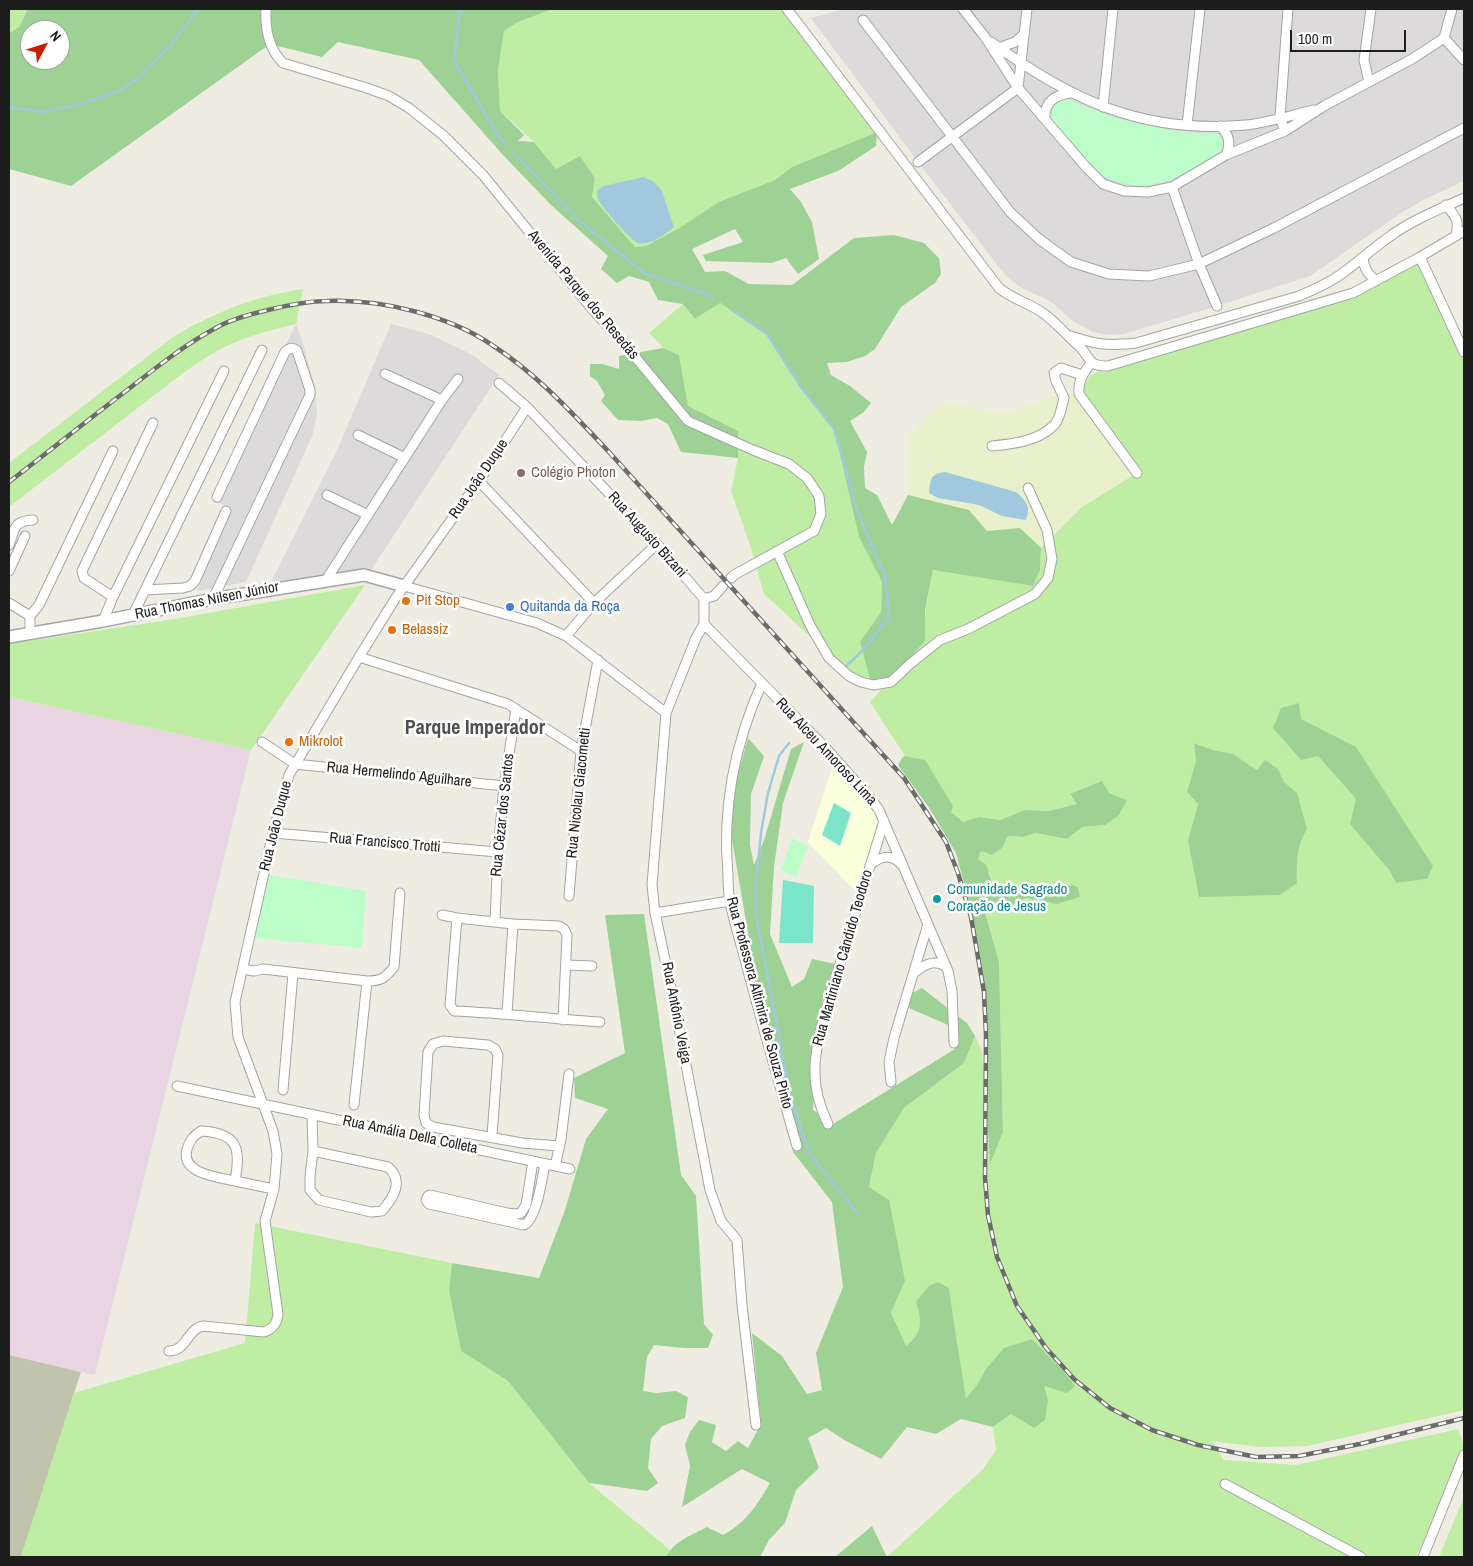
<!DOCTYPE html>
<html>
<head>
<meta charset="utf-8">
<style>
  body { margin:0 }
  #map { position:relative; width:1473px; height:1566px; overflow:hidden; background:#efede2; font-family:"Archivo Narrow",sans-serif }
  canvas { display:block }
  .frame { position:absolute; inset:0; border:10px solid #1d1d1d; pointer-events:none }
  .north { position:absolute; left:20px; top:20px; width:50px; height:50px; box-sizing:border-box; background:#fff; border:1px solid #a5a5a5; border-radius:50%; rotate:50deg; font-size:14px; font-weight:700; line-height:20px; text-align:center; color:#1d1d1d }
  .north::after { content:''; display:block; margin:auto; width:18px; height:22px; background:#cb1b00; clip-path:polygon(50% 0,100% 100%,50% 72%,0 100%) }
  .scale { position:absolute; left:1290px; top:30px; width:116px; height:22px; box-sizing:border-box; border:2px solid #1d1d1d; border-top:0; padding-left:6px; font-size:15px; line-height:18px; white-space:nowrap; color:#1d1d1d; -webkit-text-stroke:4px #fff; paint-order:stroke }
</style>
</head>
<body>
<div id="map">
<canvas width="1473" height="1566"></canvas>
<div class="frame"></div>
<div class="north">N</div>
<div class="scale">100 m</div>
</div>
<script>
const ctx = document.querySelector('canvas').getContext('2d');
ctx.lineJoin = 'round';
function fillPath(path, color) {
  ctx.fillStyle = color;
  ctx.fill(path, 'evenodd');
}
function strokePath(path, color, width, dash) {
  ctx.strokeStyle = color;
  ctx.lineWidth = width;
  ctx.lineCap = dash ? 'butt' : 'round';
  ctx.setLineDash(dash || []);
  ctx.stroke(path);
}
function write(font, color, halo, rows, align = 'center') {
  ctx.font = font + ' "Archivo Narrow",sans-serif';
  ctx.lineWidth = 5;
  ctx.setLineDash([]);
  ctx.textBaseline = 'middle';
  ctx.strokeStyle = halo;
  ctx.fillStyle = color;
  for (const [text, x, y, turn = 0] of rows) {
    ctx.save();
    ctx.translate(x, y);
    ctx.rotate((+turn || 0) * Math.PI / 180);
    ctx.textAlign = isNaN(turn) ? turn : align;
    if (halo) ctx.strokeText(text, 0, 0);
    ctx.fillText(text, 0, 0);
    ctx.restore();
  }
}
fillPath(new Path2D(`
  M844,9H1464V181L1423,200L1401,213L1310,276L1217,306L1124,334L1108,335L1093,332L1074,322L1050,301L1020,287L1005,275L918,162L811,18Z
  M296,324L303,343L315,387L317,414L313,434L246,582L197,591L232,510L212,499Z
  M391,324L429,334L471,354L499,375L371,570L364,569L271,582L338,448Z`), '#dcdada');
fillPath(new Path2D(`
  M9,697L251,750L95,1375L9,1355Z`), '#e9d4e2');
fillPath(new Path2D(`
  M832,768L880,819L858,894L808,842Z`), '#faffdc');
fillPath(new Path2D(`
  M9,1355L81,1372L21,1557H9Z`), '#c1c4ad');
fillPath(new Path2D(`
  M1058,393L1079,394L1137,473L1082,507L1041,548L1020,528L987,531L969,510L908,495L907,437L944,402L1009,414Z`), '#e8f0cc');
fillPath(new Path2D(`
  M9,9H28L19,27L9,33Z
  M553,9H782L877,132L792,167L775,180L681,227L646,246L635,247L592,197L595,178L580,156L556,169L534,142L500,111L498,71L504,31L518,22Z
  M1420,257L1464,351V1410L1307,1446L1260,1447L1212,1441L1224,1460L1296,1465L1458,1429L1464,1446V1455L1416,1557H887L983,1469L996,1450L993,1427L1011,1414L1043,1386L1046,1354L1032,1339L986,1369L977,1385L966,1399L957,1343L949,1288L916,1302C923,1324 923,1329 906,1347L891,1313L905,1281L869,1187L876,1153L904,1108L964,1063L975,1036L982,1052L990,1163L1003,1132L999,962L984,907L1006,905L1026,898L1057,904L1025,893L1012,886L994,888L990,874L978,859L981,851L1002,848L1008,836L1023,837L1036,833L1067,839L1082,827L1105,825L1127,800L1109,793L1070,795L1078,804L1049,811L1025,810L1000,820L979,817L963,822L950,812L925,760L905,756L870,702L925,641V614L933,570L1033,586L1040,570L1041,548L1082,507L1137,473L1079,394L1090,376L1108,366L1353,293ZM1299,703L1300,719L1427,879L1396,883L1357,800L1318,756L1281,708ZM1194,743L1213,750L1233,754L1257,770L1278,769L1284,782L1296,793L1307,829C1296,848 1297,861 1297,883L1188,840L1198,804L1187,792L1196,761Z
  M303,289L296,324C277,329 257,333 239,341C217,349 197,363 178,377L9,507V463L173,337C218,311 252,297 303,289Z
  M720,303L767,334L801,387L834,429L859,537L882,582L881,612L860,642L871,683L852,675L764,594L749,542L731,491L738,458V431L688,406L679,355L663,348L649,333L683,304L695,319Z
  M365,585L251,750L9,697V644L169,620Z
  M255,1223L452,1263L449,1290L461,1351L508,1381L589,1483L670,1550L666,1557H21L74,1393L245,1343Z
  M1464,1497V1557H1439Z`), '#bfeda4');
fillPath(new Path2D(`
  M28,9H553L518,22L504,31L498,71L500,111L524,135L518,141L534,142L556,169L580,156L595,178L592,197L635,247L646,246L681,227L719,202L775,180L792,167L877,132L876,146L838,171L790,189L801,202L812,222L819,259L798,274L786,258L772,263L706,261L703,255L743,242L735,229L692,249L705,272L725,271L749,284L792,285L854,238L894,235L924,243L939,258L941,274L935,283L901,307L875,349L865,356L847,362L827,363L831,375L850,386L871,403L864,412L850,421L867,452L864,467L865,488L877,495L892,525L908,495L969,510L987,531L1020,528L1041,548L1040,570L1033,586L933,570L925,610V641L887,683H871L860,642L881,612L882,582L859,537L834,429L801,387L767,334L720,303L695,319L683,304L658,300L649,282L629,276L617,283L601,269L608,256L551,205L503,155L419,60L338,42L322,57L270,44L71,186L9,169V33L19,27ZM30,30H60V60H30Z
  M663,348L679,355L688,406L738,431V458L681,452L668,424L657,418L640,421L618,420L601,401L605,395L597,381L590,376V364H602L619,369V356Z
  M1299,703L1301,719L1356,747L1433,866L1427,879L1396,883L1390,871L1350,824L1356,799L1318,756L1301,760L1273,728L1281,708Z
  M748,738L764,756L751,794L750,845L754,865L764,840L791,749L804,742L783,803L774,867L770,934L792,987L804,979L812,959L835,964L822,1001L813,1110L833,1124L955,1049L948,1025L909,1008L912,993L922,988L967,1023L975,1036L964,1063L904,1108L876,1153L869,1187L889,1200L905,1281L891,1313L906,1346C923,1332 922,1322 916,1302L929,1286L938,1282L949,1288L957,1343L966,1398L977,1385L986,1369L1004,1348L1032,1339L1064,1372L1075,1386L1067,1393L1044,1386L1048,1400L1045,1420L1034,1428L1011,1414L993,1427L961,1419L936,1434L907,1427L881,1459L846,1441L826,1428L808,1438L819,1468L796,1490L785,1523L769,1540L760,1557H666C674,1541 692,1535 707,1527L723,1535C747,1522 757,1505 770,1483L742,1469L682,1507L690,1466L685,1445L690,1432L699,1420L716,1425L712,1442L726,1451L738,1441L748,1448L761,1424L752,1333L782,1356L807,1394L822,1390L816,1353L843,1287L832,1202L793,1152L752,956L730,828L736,781Z
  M1194,743L1213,750L1233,754L1257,770L1265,760L1278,769L1284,782L1297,793L1307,829C1296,848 1297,861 1297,883L1280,895L1199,897L1188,840L1198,804L1187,792L1196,761Z
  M905,756L925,760L953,806L951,812L963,822L979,817L1000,820L1025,810L1049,811L1077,804L1070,794L1102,781L1109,793L1127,800L1119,815L1105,825L1082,827L1067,839L1036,833L1023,837L1008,836L1002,848L992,855L981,851L978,859L986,865L994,888L1011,886L1022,888L1025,893L1074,885L1078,888L1080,897L1057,904L1026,898L1017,903L984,908L999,962L1003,1132L990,1164L988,1131L986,996L974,922L956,853L930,809L898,765L902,758Z
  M644,914L681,1175L696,1196L704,1324L713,1335L708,1348H684L654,1345L647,1357L643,1391L657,1393L676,1391L688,1397L685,1418L662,1426L651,1439L648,1468L658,1483L647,1491L589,1483L508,1381L461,1351L449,1290L452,1263L539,1278L564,1213L586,1139L608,1109L575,1098L574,1078L625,1053L605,915Z
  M872,1526L887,1557H835Z`), '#9ed294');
fillPath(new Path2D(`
  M1068,99C1116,121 1165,132 1218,134L1224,141V150L1221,155C1186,173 1152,196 1112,180C1102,176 1093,170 1086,163C1073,149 1063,132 1051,117C1052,106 1058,100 1068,99Z
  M792,838L808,847L796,877L781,870Z
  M264,874L366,891L362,948L255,938Z`), '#bcfdca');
fillPath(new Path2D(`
  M834,803L851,813L840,846L822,835Z
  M783,880L814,886L813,943H779Z`), '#7be4ca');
fillPath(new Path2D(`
  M643,177L653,181L662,191L674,227C666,234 650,246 638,243C630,240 602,207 598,199C597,197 597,193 597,191L604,186Z
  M945,472L1016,492C1027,502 1031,506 1026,520L1002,516L979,505L938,498L929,493C931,479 930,474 945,472Z`), '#a0c9e0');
strokePath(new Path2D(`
  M460,9L454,61L499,137L506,144
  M9,106L20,109L44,112L82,104L121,90L140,77L170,46L198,9
  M514,153L577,219L644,273L704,293L713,298
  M732,310L767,334L801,387L834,429L857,511L885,576L889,618L860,653L845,667
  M789,743L779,756L768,793L761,833L756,883V914L789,1091L809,1153L858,1214`), '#a0c9e0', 2.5);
const minor = new Path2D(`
  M266,9C265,28 269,49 283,63L367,88L389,96L409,108L443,135L483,175L593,310L627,347L688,421L753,450L789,464L807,478L819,496L821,514L814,531L734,575L731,578
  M787,9L999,288C1012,299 1029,303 1043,313C1057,323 1068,337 1081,348C1092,361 1089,366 1108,366L1353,293L1420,257L1464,231
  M963,9L985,37L1018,88L1086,167L1103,184L1124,191L1148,192L1172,187L1226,155L1285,131L1324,106L1412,59L1444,38
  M1452,9L1444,38L1464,60
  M863,20L1010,212L1039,239L1071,262L1109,274L1149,276L1199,264L1274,228L1464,128
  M991,42C1072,101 1143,134 1246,125C1267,123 1292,115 1314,110
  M999,48L1015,42L1024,34
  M1369,82L1364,60L1371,9
  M1103,107L1113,9
  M1045,118C1044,102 1055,95 1070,93
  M1187,125L1200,9
  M1220,126C1229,134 1231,144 1226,155
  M1285,131L1280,117L1288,9
  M918,162L1018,88L1027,9
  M1172,187L1199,264L1217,306
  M1446,205C1457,218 1459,220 1456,236
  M1363,257C1364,268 1367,273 1376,281
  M1420,257L1464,352
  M1071,336C1097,345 1109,346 1136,343L1299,296C1313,290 1327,284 1340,275C1357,263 1372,249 1389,237C1412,220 1438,210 1464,198
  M1091,363C1083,374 1078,380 1079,394L1137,473
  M385,374L442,400
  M499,383L527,407L657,544L704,599
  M358,435L405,458
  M992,446C1013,444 1040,441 1055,424C1060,418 1062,406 1064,398L1056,381L1054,373L1061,368L1082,375
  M479,481L594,603
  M327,495L368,515
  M226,511L195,581L190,586L183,588L145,590L262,350
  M9,545C15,529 13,521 33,520
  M777,551L810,625L829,658L849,676L861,682L873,685L891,682L910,664L940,640L968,629L1035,594L1048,578L1052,559L1047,530L1028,488
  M9,571L25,536
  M326,580L442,400L458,379
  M404,586L537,623L566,636L666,713
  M113,597L84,578L82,571L153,423
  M213,599L310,395V390L297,351C293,347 289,348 285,352L217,497
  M704,599V624L696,638L666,713L652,885L655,913L673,997L710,1190L721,1221L737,1240L742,1305L756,1425
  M704,599L714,596L723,586
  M9,603L30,616
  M133,615L145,590
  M103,621L113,597L224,371
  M704,624L824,746L871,799L879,810L948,971L952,991L954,1043
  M30,633V616L39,605L113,451
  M566,636L594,603L657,544
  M359,657L508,704L581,751
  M762,683C735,743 722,809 728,875C728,884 728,893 730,901C734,924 742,946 747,967C763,1027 780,1087 797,1146
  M262,742L295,764L504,786
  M273,833L498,852
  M870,865C881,856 891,853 902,865
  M569,896L581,751L598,660
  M655,913L730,901
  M442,915L457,918
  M495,921L498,852L504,786L516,709
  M566,965L592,966
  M243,969L254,971L263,969L367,981C382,981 385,978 394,967L400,893
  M914,973C923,965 934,958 946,967
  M507,1013L513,924
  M563,1020L567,935L564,929L559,926L513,924L457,918L450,1005L454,1011C503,1013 552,1019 600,1022
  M891,1082L889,1062L894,1038L928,924
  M177,1086L570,1169
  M283,1090L293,973
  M354,1105L367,981
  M312,1114L313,1151L310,1176V1190L319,1200L371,1212L382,1211C394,1197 404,1181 388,1167L313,1151
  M828,1124C808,1083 814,1055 825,1012L884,821
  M201,1131C238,1133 241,1148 235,1181C218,1177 180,1174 187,1149C190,1140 193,1136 201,1131Z
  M492,1136L498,1055L495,1049L488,1045L443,1041L433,1044L428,1052L424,1115L426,1123L433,1127L522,1143L559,1146
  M533,1161L526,1205L521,1213L516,1214L507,1213L430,1195L428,1196L426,1200L429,1204L524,1225C537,1219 542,1178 545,1164
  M553,1165L556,1162L561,1139L569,1074
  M235,1181L274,1189
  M169,1351C187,1351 187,1329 203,1326L264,1332C273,1329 277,1324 278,1314L265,1221L274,1189L277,1154L273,1131L238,1037L235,1002L273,833L289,775L359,657L395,599L479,481L527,407
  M1225,1484L1361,1557
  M1423,1557L1464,1455`);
const tertiary = new Path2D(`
  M9,637L103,621L213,599L364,575L404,586`);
strokePath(minor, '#a4a4a4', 11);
strokePath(tertiary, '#a4a4a4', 14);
strokePath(minor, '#fff', 9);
strokePath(tertiary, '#fff', 11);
const rail = new Path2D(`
  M9,482C47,453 84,423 122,394C152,371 181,347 214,329C229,320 247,315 264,311C284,306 306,301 327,301C381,299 448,315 492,345C537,374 573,414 609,452L904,778L946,842L958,873L971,917L984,992L986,1035L985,1178L988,1215L997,1257L1017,1306L1046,1348L1074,1379L1110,1408L1152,1430L1198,1445L1256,1457L1299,1456L1360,1444L1464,1418`);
strokePath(rail, '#6b6b6b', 4.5);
strokePath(rail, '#fff', 2.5, [8]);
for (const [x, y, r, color] of [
  [521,473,5,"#8d6e63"],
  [406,601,5,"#e8710a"],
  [510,607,5,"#3f7fe0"],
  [392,630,5,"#e8710a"],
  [289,742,5,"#e8710a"],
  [937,899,5,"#0f9aa8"]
]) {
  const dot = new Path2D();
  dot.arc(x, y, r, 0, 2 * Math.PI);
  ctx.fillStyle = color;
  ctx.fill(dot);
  strokePath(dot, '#fff', 2);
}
write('15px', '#1d1d1d', '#fff', [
  ["Avenida Parque dos Resedás",583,295,50],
  ["Rua João Duque",479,479,-56],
  ["Rua Augusto Bizani",647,535,48],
  ["Rua Thomas Nilsen Júnior",207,601,-11],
  ["Rua Alceu Amoroso Lima",826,752,47],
  ["Rua Hermelindo Aguilhare",399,775,6],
  ["Rua Nicolau Giacometti",579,793,-84],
  ["Rua Cézar dos Santos",503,815,-84],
  ["Rua João Duque",276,826,-76],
  ["Rua Francisco Trotti",385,843,5],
  ["Rua Martiniano Cândido Teodoro",843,958,-74],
  ["Rua Professora Altimira de Souza Pinto",759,1003,75],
  ["Rua Antônio Veiga",676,1013,79],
  ["Rua Amália Della Colleta",410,1135,12]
]);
write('15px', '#785e54', '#fff', [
  ["Colégio Photon",531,473]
], 'left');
write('15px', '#c56008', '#fff', [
  ["Pit Stop",416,601],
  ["Belassiz",402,630],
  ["Mikrolot",299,742]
], 'left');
write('15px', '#366cbe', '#fff', [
  ["Quitanda da Roça",520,607]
], 'left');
write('15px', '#0d838f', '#fff', [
  ["Comunidade Sagrado",947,890],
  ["Coração de Jesus",947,907]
], 'left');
write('bold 20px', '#505050', '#fff', [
  ["Parque Imperador",475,729]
]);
</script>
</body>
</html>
